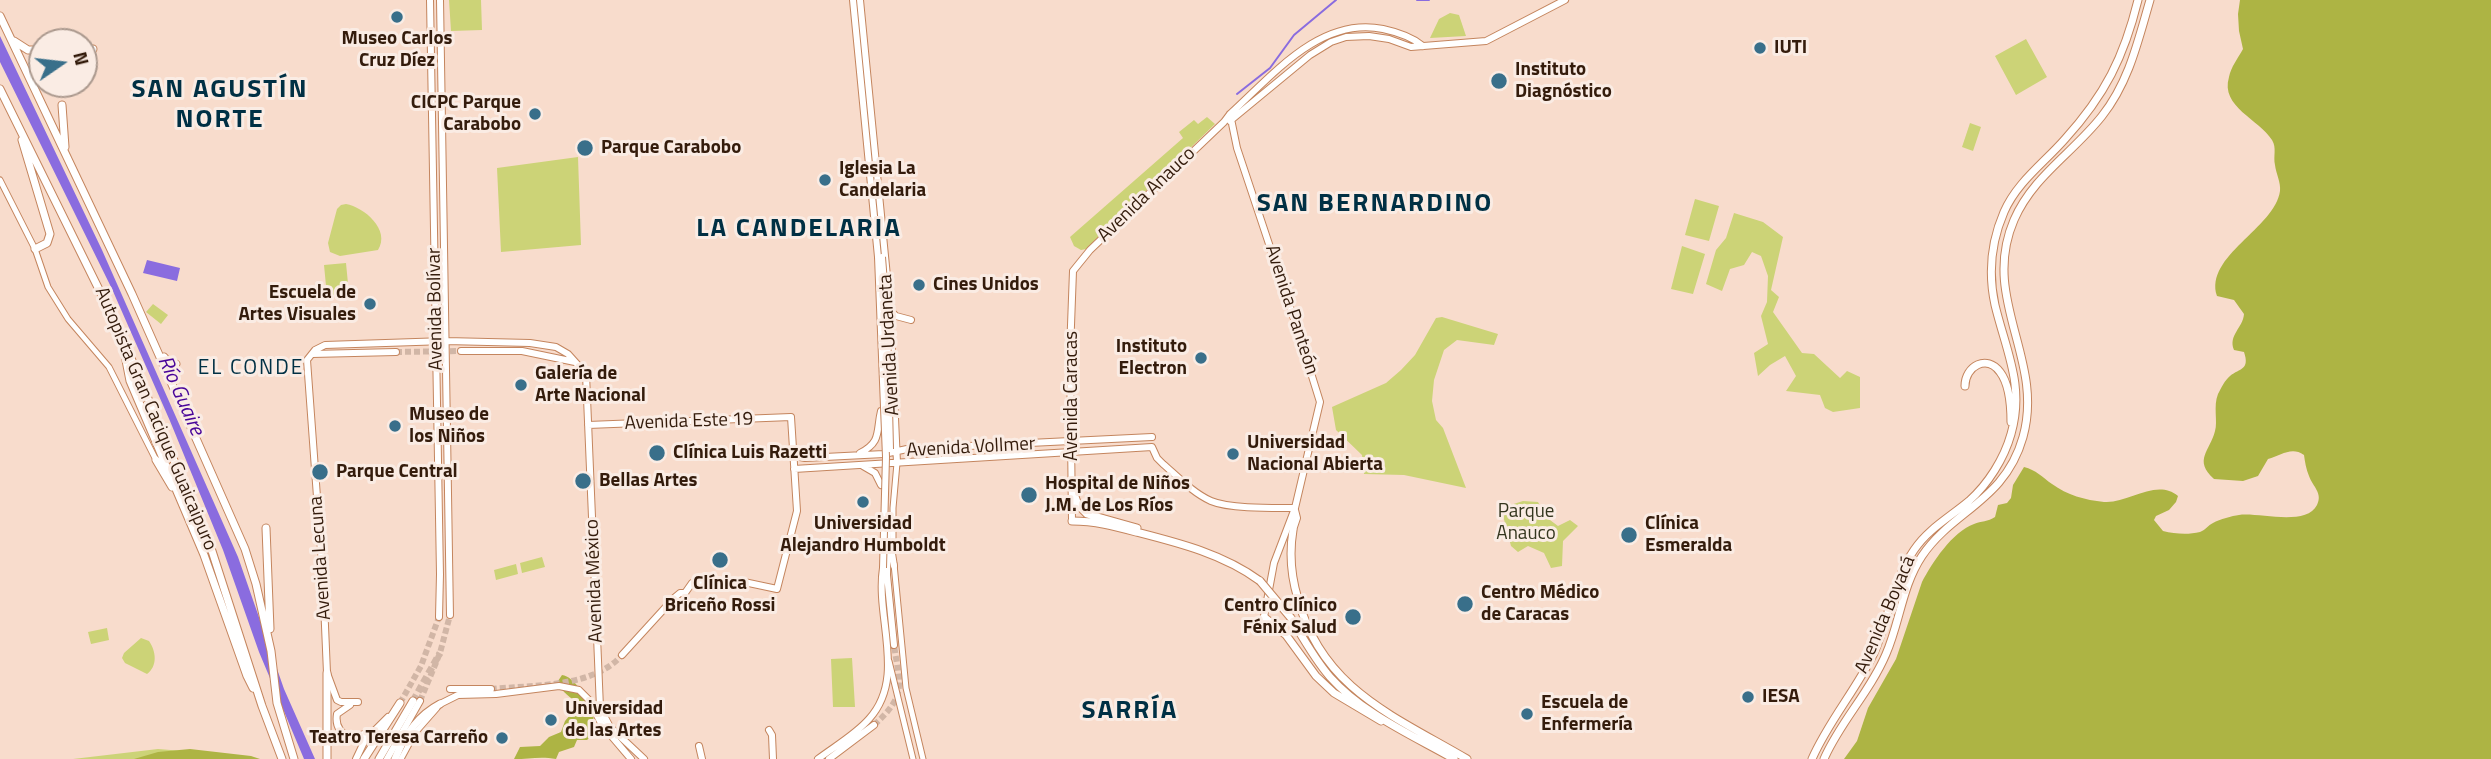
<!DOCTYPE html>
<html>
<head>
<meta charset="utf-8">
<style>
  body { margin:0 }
  #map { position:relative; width:2491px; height:759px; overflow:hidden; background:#f8dccc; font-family:"Titillium Web",sans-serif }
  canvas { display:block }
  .north { position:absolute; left:28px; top:28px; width:70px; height:70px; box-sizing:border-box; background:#faece4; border:2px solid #ab998e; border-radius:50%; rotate:76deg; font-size:19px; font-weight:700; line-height:28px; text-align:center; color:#341c0c }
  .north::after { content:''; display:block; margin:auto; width:24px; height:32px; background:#396f8a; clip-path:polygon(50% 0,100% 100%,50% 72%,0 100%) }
</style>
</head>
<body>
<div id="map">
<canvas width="2491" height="759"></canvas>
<div class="north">N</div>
</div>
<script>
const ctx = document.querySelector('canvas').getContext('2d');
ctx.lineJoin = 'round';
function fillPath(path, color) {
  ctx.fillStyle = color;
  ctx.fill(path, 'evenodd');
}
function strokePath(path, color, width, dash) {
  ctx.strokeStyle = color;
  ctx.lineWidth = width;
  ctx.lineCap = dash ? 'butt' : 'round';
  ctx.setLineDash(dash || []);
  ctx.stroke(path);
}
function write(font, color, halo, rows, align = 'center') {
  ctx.font = font + ' "Titillium Web",sans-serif';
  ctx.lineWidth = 6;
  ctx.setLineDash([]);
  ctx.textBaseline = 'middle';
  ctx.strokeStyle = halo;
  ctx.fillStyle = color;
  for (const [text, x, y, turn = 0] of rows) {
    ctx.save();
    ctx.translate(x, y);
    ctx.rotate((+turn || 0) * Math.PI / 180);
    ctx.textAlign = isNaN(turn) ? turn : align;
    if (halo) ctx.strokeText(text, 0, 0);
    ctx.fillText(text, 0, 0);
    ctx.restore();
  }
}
fillPath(new Path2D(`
  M449,0H481L482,30L451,31Z
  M1450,13L1459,15L1466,36L1430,38L1439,19Z
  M2026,39L2047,77L2016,95L1995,56Z
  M1207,117L1215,124L1086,249L1081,250L1074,246L1070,237L1183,138L1179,132L1194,120L1198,124Z
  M1970,123L1981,127L1973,151L1962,147Z
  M578,157L581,245L501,252L497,168Z
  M1695,199L1719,206L1709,241L1685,235Z
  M346,204C364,207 391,230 378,250L340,256L330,252L328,243L337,209L341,205Z
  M1734,213L1763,222L1783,237L1771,290L1779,297L1773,312L1802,353L1814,354L1840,378L1847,371L1860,377V408L1833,412L1825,408L1820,395L1786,391L1796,376L1785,356L1770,365L1758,376L1754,353L1768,344L1761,316L1767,302L1768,276L1761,256L1752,252L1744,265L1730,269L1722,291L1706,284L1716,250L1726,238Z
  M1682,246L1705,254L1693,294L1671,289Z
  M346,263L349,294L327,296L324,265Z
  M153,304L168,315L161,324L146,312Z
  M1442,317L1498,334L1494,345L1457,340L1444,350L1434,380L1432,401L1436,420L1443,428L1466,488L1404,475L1364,474L1362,455L1336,430L1332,407L1386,383L1401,370L1415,355L1436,318Z
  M1523,501L1538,502L1546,517L1558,526L1570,520L1578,526L1563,541L1562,566L1551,568L1544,553L1528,546L1518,552L1511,546L1501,508Z
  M542,557L545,567L522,573L520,563Z
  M516,564L518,574L496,580L494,570Z
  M107,628L109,640L91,644L88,632Z
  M141,638L149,641C156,651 158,666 147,674L125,663L122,658L124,653Z
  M852,658L855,707H833L831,659Z
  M158,749L233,755L254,759H73Z`), '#ccd377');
fillPath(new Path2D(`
  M2240,0H2491V759H1844L1857,741L1868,708L1896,659L1922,582C1932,563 1952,532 1974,524C1981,521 1988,522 1995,517L1998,505L2007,503L2011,498L2013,485L2024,467C2036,470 2042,477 2052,484C2067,495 2085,500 2104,502C2128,504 2156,478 2178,496L2176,502L2169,510L2156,516L2154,520L2163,531C2175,534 2188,535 2200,532C2206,530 2208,525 2213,523C2220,519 2232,516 2239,515C2258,512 2306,527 2317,505C2323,493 2313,487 2309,476C2306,469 2305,462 2304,455C2291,446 2281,456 2268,459L2258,476L2243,481L2214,479C2193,460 2210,451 2215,431C2218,422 2213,406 2218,394C2221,388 2225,380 2230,376C2240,368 2250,370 2244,352L2234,350C2228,335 2243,328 2244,314L2234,300L2217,296C2204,256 2275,228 2280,191C2281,182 2276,174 2275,165C2273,156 2277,148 2272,140C2259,119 2220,107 2229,77C2231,67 2238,58 2243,49L2239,31L2238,14Z
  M562,675C574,676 589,701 593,713C594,718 593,729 592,735L587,740H577L574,747L559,752L556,759C541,756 529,759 514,759L520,747L540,746L549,737L561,732L565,721L576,708L575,701C568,696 560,690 558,681Z
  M190,749L251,756L260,759H134L158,752Z`), '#adb444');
fillPath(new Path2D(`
  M0,36L102,250L238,557L284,689L315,759H304L259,652L223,550L170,421L112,289L0,62Z
  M147,260L180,268L177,281L143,273Z`), '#8a6cdf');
strokePath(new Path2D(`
  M1417,0H1429
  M1237,94L1270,68L1294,35L1336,0`), '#8a6cdf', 2);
strokePath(new Path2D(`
  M396,352L461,351
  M491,689C531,685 594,688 622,655
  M420,701L440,653L450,615
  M400,703L421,666L439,617
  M874,725C907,695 900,686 894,645`), '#d1b6a6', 6, [6, 3]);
strokePath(new Path2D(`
  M413,701L440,653`), '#d1b6a6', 7, [7, 3.5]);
const minor = new Path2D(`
  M0,180L35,249L48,287L68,319L109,367L156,460
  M893,551V508L897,463
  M894,564L906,688L923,759
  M889,661L913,759
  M401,759L415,733L437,708`);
const major = new Path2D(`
  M430,0L440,574L439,617
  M440,0L450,615
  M853,0L878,257
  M860,0L890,307L897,463
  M1230,114L1237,148L1297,328L1320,402L1295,508L1274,563L1264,617
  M1230,121L1310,55L1331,42L1346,37L1369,36L1389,39L1411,47L1486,41L1565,0
  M891,311L896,316L911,320
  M461,351H522L575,362
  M312,354L396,352
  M588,425L791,417L797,511L777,589L744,582L692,583L685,593H680L674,598L622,655
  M794,451L800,457L805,458L884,454L907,449L1152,437
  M860,453C882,442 876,431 881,411
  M863,466L875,473L881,485
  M794,469L1152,447L1157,458L1163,464C1177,476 1193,493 1211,501C1230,509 1273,508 1295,508
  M1072,521L1070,352L1073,271L1090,250L1224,122L1230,114C1272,76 1320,16 1383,29C1397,32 1412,37 1423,46
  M1293,530L1297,518L1295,510
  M888,531L887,575L894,645
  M891,547L894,566
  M450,689H491
  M358,702H341L337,700L327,673L323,579L307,360L315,350L325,345L446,341L530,343L556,347L568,354L586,374L600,708L610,727L644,759
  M440,704L458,695L496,694L559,686L579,690L589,700L602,725L631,759
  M350,705L337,714C335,725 340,733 350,738L371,732
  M769,730L772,735L773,759
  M699,746L702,759
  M356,759L365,740L388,717
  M387,759L420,701
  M818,759C835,746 855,735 869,719C907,677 875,618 883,568
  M829,759L874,725`);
const highway = new Path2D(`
  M0,16L132,294L245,549L256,584L271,651L277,703L294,759
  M14,41L28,50H42
  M84,49H93
  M0,89L120,332L212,551L262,706L282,759
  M62,105L65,147
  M22,140L50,234L47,243L35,249
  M124,350L130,381L204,555L247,676L253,688
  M164,357L168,362L176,364
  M1965,386C1965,366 1987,354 2000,372C2010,385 2011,406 2011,422
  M156,460L172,487
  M1073,491L1078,505L1087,514L1137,528
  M1072,521C1095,521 1114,526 1136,532C1179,543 1223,554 1260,581
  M266,528L270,629
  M1293,530C1289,554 1291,576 1298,599C1322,689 1394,716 1467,759
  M1264,617L1286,635L1316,676L1334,693L1381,721
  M1291,618C1303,638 1315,660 1330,677C1363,714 1412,735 1454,759
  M327,759V673
  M364,759L400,703
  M379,759L413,701
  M395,759C404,736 419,715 440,704
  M1812,759C1828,722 1856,690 1874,653C1889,619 1892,582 1914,550C1928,529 1950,517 1969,501C1988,484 2004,459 2011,434C2025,386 2006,351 1995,305C1988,273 1991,242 2004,212C2017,182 2044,163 2065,139C2105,95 2124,57 2138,0
  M1824,759C1840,722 1870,692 1886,654C1900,622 1902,586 1922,556C1953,510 2005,501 2023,437C2045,359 1980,299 2014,220C2033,176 2073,153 2102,116C2129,82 2138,41 2150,0`);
strokePath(minor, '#c4855e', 7);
strokePath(major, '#c4855e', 8);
strokePath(highway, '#c4855e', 9);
strokePath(minor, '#fff', 5);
strokePath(major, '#fff', 6);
strokePath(highway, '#fff', 7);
const majorBridge = new Path2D(`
  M878,257L886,457L883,568
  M882,257L887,321L890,449`);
const highwayBridge = new Path2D(`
  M1260,581L1291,618`);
strokePath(majorBridge, '#c4855e', 8, []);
strokePath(highwayBridge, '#c4855e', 9, []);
strokePath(majorBridge, '#fff', 6);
strokePath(highwayBridge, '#fff', 7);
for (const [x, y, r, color] of [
  [397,17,7,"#396f8a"],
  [1760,48,7,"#396f8a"],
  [1499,81,9,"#396f8a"],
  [535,114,7,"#396f8a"],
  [585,148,9,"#396f8a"],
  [825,180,7,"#396f8a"],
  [919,285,7,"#396f8a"],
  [370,304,7,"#396f8a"],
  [1201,358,7,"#396f8a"],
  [521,385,7,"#396f8a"],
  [395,426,7,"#396f8a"],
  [657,453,9,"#396f8a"],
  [1233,454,7,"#396f8a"],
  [320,472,9,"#396f8a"],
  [583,481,9,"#396f8a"],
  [1029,495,9,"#396f8a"],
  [863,502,7,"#396f8a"],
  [1629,535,9,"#396f8a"],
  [720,560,9,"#396f8a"],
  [1465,604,9,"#396f8a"],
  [1353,617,9,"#396f8a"],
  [1748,697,7,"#396f8a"],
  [1527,714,7,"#396f8a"],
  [551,720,7,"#396f8a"],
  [502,738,7,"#396f8a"]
]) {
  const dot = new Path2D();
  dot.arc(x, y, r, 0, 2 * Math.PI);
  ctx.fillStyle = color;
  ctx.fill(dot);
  strokePath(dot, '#faece4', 2.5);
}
write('bold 19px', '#341c0c', '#faece4', [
  ["Museo Carlos",397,39,"center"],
  ["Cruz Díez",397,61,"center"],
  ["IUTI",1774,48],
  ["Instituto",1515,70],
  ["Diagnóstico",1515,92],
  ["CICPC Parque",521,103,"right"],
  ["Carabobo",521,125,"right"],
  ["Parque Carabobo",601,148],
  ["Iglesia La",839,169],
  ["Candelaria",839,191],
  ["Cines Unidos",933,285],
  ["Escuela de",356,293,"right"],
  ["Artes Visuales",356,315,"right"],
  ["Instituto",1187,347,"right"],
  ["Electron",1187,369,"right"],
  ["Galería de",535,374],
  ["Arte Nacional",535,396],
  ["Museo de",409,415],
  ["los Niños",409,437],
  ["Universidad",1247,443],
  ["Nacional Abierta",1247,465],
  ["Clínica Luis Razetti",673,453],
  ["Parque Central",336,472],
  ["Bellas Artes",599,481],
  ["Hospital de Niños",1045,484],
  ["J.M. de Los Ríos",1045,506],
  ["Universidad",863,524,"center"],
  ["Alejandro Humboldt",863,546,"center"],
  ["Clínica",1645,524],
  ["Esmeralda",1645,546],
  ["Clínica",720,584,"center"],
  ["Briceño Rossi",720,606,"center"],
  ["Centro Médico",1481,593],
  ["de Caracas",1481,615],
  ["Centro Clínico",1337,606,"right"],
  ["Fénix Salud",1337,628,"right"],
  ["IESA",1762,697],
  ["Escuela de",1541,703],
  ["Enfermería",1541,725],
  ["Universidad",565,709],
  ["de las Artes",565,731],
  ["Teatro Teresa Carreño",488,738,"right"]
], 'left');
write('19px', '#341c0c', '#faece4', [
  ["Avenida Anauco",1147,195,-44],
  ["Avenida Bolívar",436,309,-91],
  ["Avenida Panteón",1291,310,72],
  ["Avenida Urdaneta",890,345,-93],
  ["Avenida Caracas",1072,396,-90],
  ["Autopista Gran Cacique Guaicaipuro",155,419,67],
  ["Avenida Este 19",689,422,-2],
  ["Avenida Vollmer",971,448,-3],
  ["Avenida Lecuna",321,558,-94],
  ["Avenida México",595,581,-92],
  ["Avenida Boyacá",1886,615,-67]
]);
write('19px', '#34361e', '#faece4', [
  ["Parque",1526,512],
  ["Anauco",1526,534]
]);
ctx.letterSpacing = '2px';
write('21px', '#003044', '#faece4', [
  ["EL CONDE",251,369]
]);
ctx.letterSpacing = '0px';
write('italic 21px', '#480499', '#faece4', [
  ["Río Guaire",180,396,66]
]);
ctx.letterSpacing = '2px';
write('bold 26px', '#003044', '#faece4', [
  ["SAN AGUSTÍN",220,91],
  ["NORTE",220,121],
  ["SAN BERNARDINO",1375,205],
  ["LA CANDELARIA",799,230],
  ["SARRÍA",1130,712]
]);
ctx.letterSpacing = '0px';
</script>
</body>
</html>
